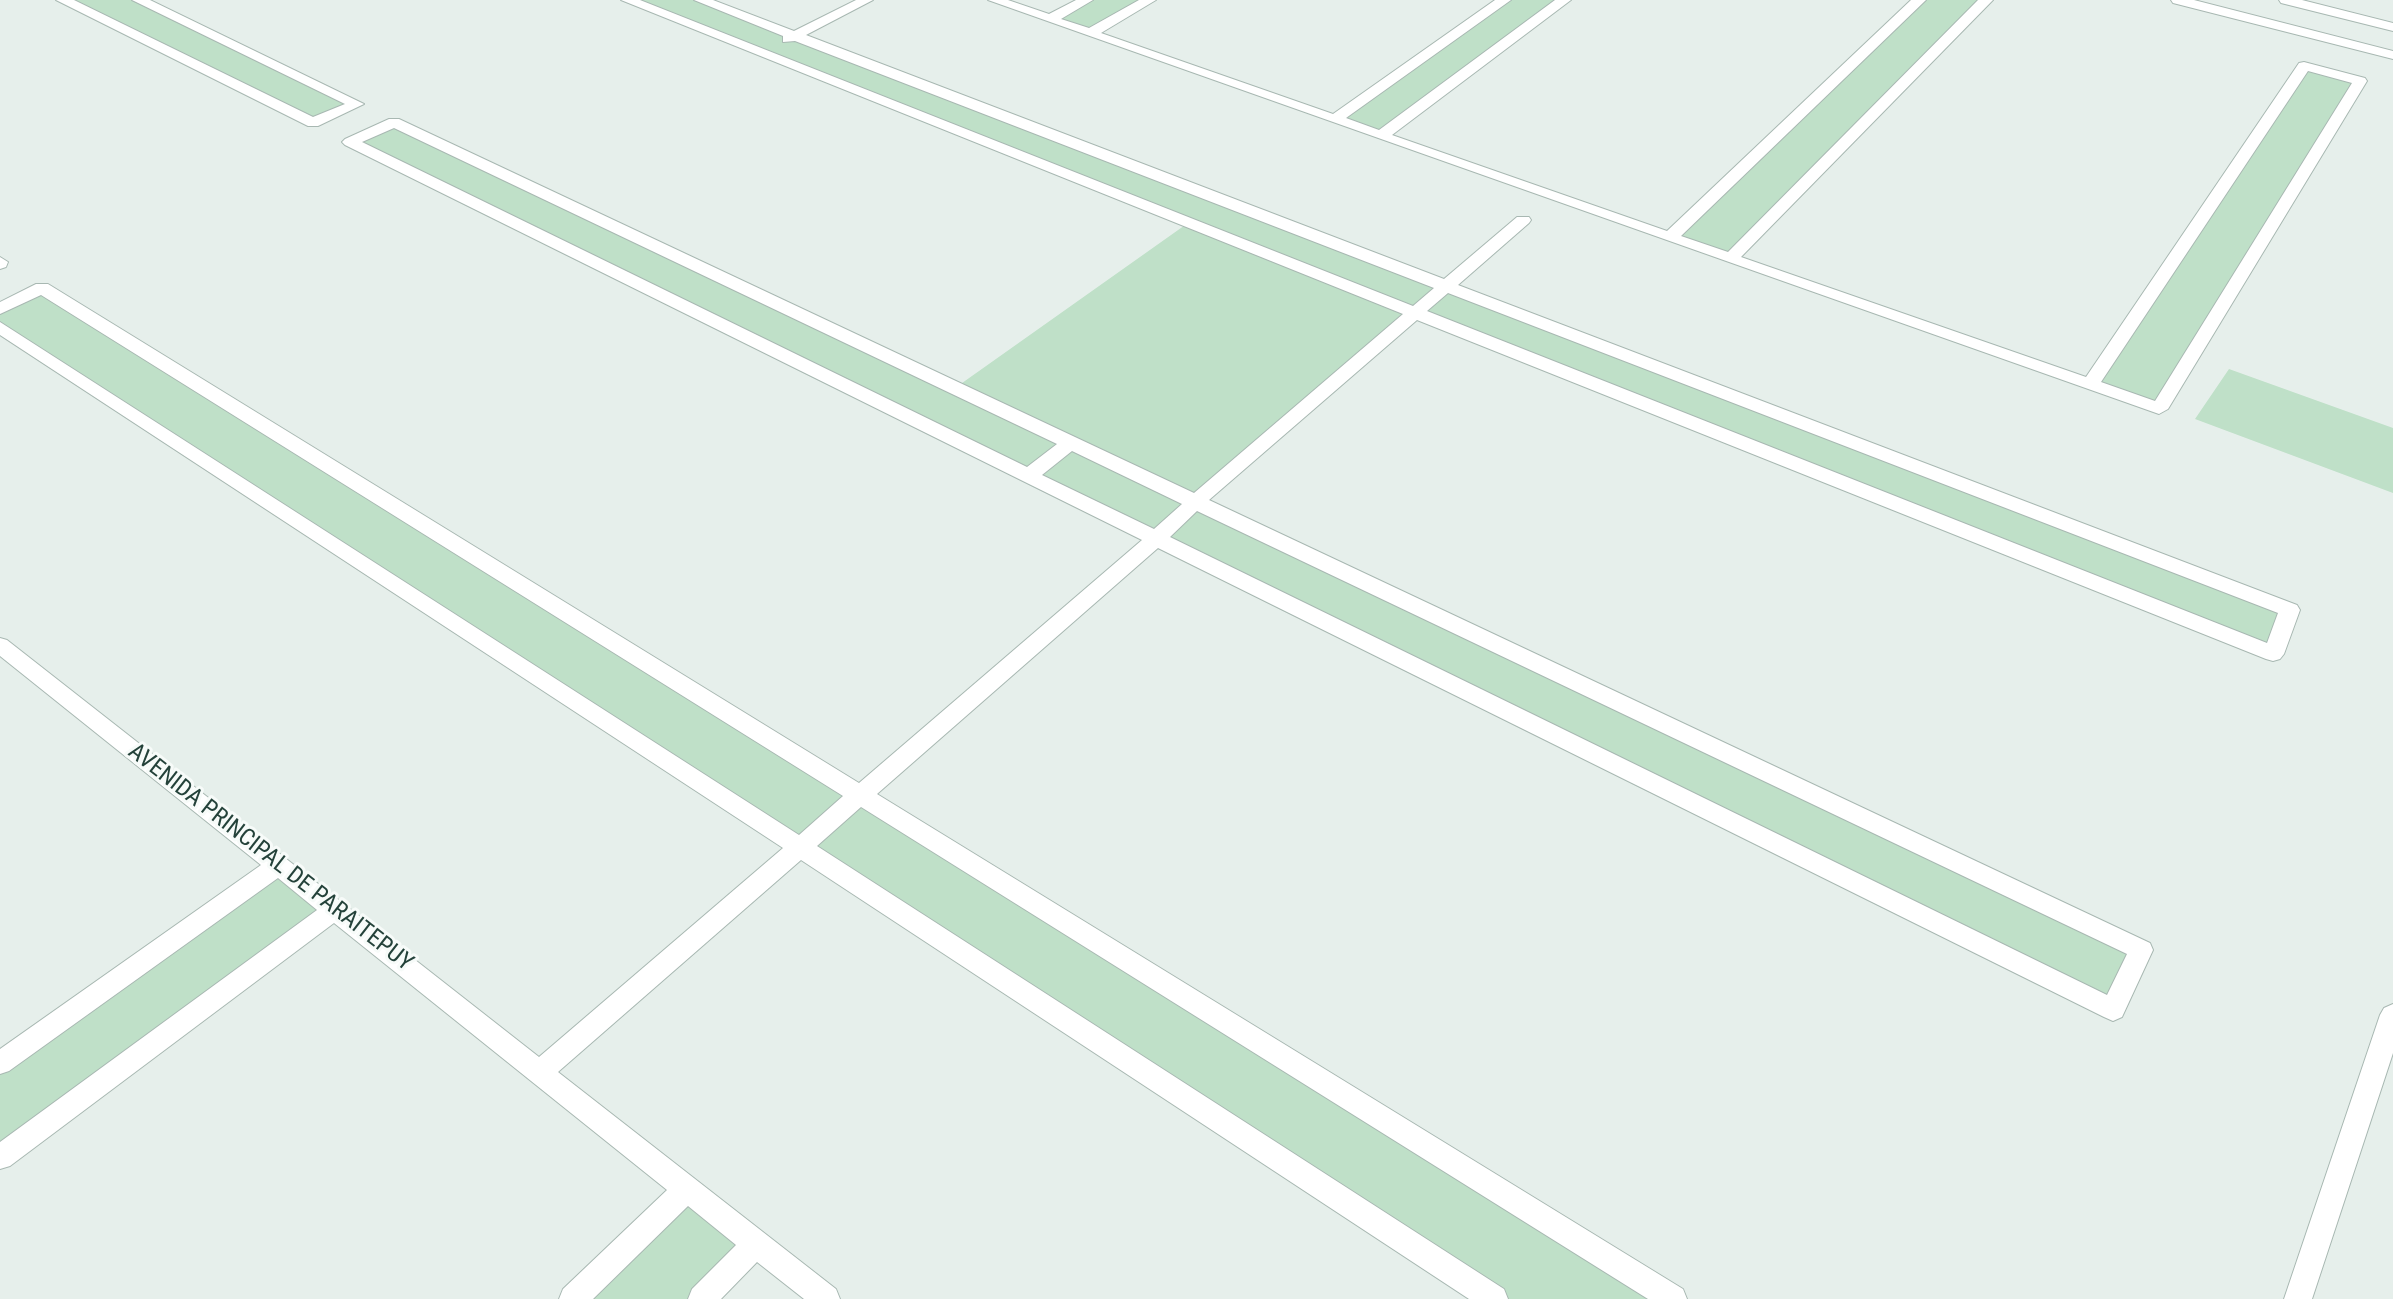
<!DOCTYPE html>
<html>
<head>
<meta charset="utf-8">
<style>
  body { margin:0 }
  canvas { display:block; background:#e6efeb }
</style>
</head>
<body>
<canvas width="2393" height="1299"></canvas>
<script>
const ctx = document.querySelector('canvas').getContext('2d');
ctx.lineJoin = 'round';
function fillPath(path, color) {
  ctx.fillStyle = color;
  ctx.fill(path, 'evenodd');
}
function strokePath(path, color, width, dash) {
  ctx.strokeStyle = color;
  ctx.lineWidth = width;
  ctx.lineCap = dash ? 'butt' : 'round';
  ctx.setLineDash(dash || []);
  ctx.stroke(path);
}
function write(font, color, halo, rows, align = 'center') {
  ctx.font = font + ' "Roboto Condensed",sans-serif';
  ctx.lineWidth = 6;
  ctx.setLineDash([]);
  ctx.textBaseline = 'middle';
  ctx.strokeStyle = halo;
  ctx.fillStyle = color;
  for (const [text, x, y, turn = 0] of rows) {
    ctx.save();
    ctx.translate(x, y);
    ctx.rotate((+turn || 0) * Math.PI / 180);
    ctx.textAlign = isNaN(turn) ? turn : align;
    if (halo) ctx.strokeText(text, 0, 0);
    ctx.fillText(text, 0, 0);
    ctx.restore();
  }
}
fillPath(new Path2D(`
  M63,0H139L357,104L313,123Z
  M628,0H701L2290,610L2273,654L1416,313L1197,503L2141,950L2113,1010L350,142L394,122L955,388L1188,223Z
  M1086,0H1149L1091,33L1051,19Z
  M1504,0H1564L1382,135L1336,119Z
  M1919,0H1986L1731,258L1670,237Z
  M2304,66L2360,81L2159,409L2090,385Z
  M42,288L1673,1299H1494L0,327V309Z
  M2229,369L2393,428V493L2195,419Z
  M279,865L336,909L0,1157V1063Z
  M688,1188L757,1243L702,1299H573Z`), '#bfe0c8');
const minor = new Path2D(`
  M56,0H74L313,117L345,104L132,0H150L364,104L318,126H308Z
  M621,0H640L1413,306L1434,288L795,41L783,42V36L694,0H713L794,31L856,0H873L806,35L1444,279L1517,217H1529L1531,220L1529,223L1458,285L2297,605L2300,610L2284,654L2280,659L2273,661L2266,659L1417,320L1209,500L2150,943L2153,950L2122,1017L2113,1021L2104,1017L1158,548L877,794L1683,1289L1687,1299H1648L861,807L817,846L1504,1289L1508,1299H1469L801,860L558,1072L836,1289L840,1299H804L757,1262L721,1299H688L692,1289L736,1245L688,1206L593,1299H559L563,1289L667,1190L334,923L10,1166L0,1169V1142L317,910L278,878L9,1071L0,1074V1049L261,865L0,656V638L7,640L539,1057L783,848L0,335V322L799,835L843,796L41,295L0,314V302L36,284H48L859,783L1142,540L345,145L342,142L345,139L389,119H399L1194,493L1403,314ZM394,128L1057,444L1027,467L362,142ZM1448,293L2278,613L2267,643L1427,311ZM1072,451L1182,504L1154,529L1042,475ZM1197,511L2127,954L2107,995L1170,537Z
  M988,0H1008L1049,14L1076,0H1093L1061,19L1089,28L1139,0H1156L1101,33L1333,114L1495,0H1511L1346,118L1379,130L1555,0H1571L1392,135L1667,231L1911,0H1926L1681,236L1728,252L1978,0H1993L1741,257L2086,377L2299,63L2304,62L2365,78L2367,81L2168,409L2159,414ZM2308,71L2352,83L2155,401L2101,382Z
  M2171,0H2194L2393,51V59L2173,3Z
  M2279,0H2302L2393,23V31L2281,3Z
  M0,257L8,262L6,267L0,269Z
  M2393,1004V1053L2312,1299H2284L2380,1015L2384,1008Z`);
strokePath(minor, '#a8b8b2', 2);
fillPath(minor, '#fff');
write('24px', '#24423a', '#f7fbf9', [
  ["AVENIDA PRINCIPAL DE PARAITEPUY",270,858,38]
]);
</script>
</body>
</html>
